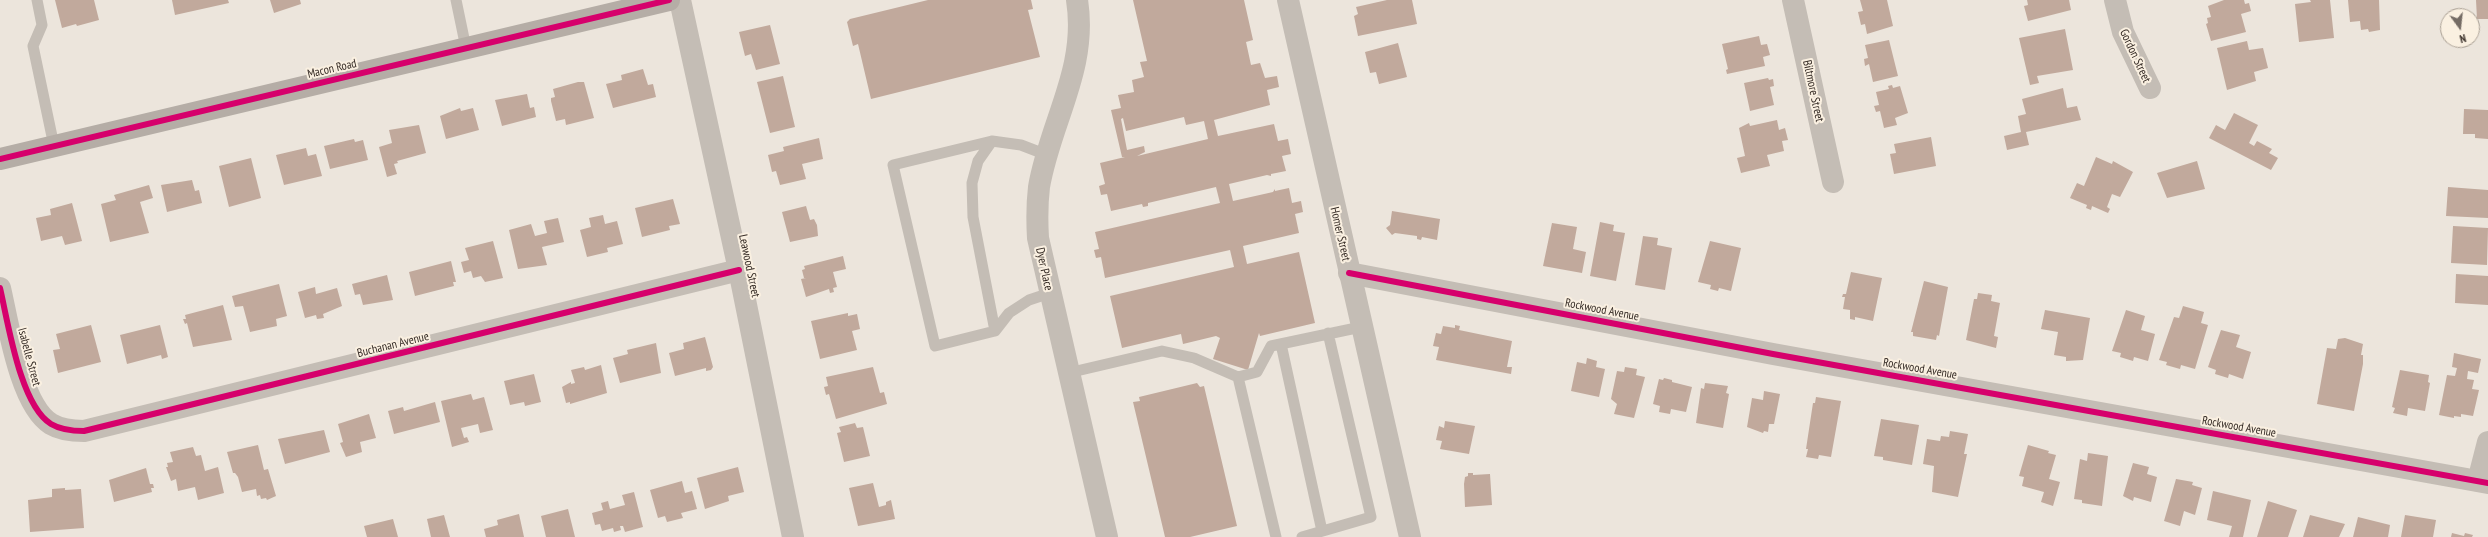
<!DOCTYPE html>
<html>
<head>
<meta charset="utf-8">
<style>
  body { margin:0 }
  #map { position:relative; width:2488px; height:537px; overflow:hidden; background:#ece5dc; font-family:"PT Sans Narrow",sans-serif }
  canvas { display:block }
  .north { position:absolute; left:2440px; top:8px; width:40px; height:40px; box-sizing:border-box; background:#faf0e1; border:1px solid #aba195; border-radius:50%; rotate:165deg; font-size:11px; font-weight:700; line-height:16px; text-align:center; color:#342a24 }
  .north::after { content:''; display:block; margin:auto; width:14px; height:18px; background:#746b64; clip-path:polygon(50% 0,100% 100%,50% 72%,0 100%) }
</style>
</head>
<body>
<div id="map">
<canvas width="2488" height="537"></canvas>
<div class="north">N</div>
</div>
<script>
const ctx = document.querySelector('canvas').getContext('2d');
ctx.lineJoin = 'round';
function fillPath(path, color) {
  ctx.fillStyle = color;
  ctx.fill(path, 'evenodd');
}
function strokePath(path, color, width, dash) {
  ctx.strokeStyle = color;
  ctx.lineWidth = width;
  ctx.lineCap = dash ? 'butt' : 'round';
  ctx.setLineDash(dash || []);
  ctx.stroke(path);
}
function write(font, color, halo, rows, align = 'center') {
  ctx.font = font + ' "PT Sans Narrow",sans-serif';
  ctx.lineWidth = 4;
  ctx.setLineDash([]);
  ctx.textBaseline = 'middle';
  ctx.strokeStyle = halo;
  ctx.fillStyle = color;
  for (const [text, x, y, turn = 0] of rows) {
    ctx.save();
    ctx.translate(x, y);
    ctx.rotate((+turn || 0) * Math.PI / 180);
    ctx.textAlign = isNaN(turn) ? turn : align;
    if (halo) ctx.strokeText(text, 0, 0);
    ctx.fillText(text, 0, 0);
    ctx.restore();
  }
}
fillPath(new Path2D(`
  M55,0H94L99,20L77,26L76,24L62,28Z
  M172,0H228L229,3L175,15Z
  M270,0H300L301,4L274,13Z
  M928,0H1031L1033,9L1028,10L1040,57L871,99L858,44L853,46L847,22L850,19Z
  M1133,0H1244L1253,40L1246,42L1251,65L1260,63L1265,78L1277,76L1279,87L1267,90L1270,105L1214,120L1218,136L1274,124L1278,141L1288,139L1291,154L1282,156L1286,171L1271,174V176L1267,175L1229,184L1233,201L1273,192L1275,189V191L1289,188L1292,203L1301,201L1303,212L1295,214L1299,233L1243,246L1247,264L1299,252L1315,323L1260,336L1259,333L1248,370L1213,359L1220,338L1216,336L1183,344L1181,334L1122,348L1110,296L1234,267L1230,250L1105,278L1101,257L1096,258L1094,250L1099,249L1095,232L1220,203L1216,187L1148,203V206L1143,207L1142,204L1111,211L1107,194L1101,195L1099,186L1105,184L1100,163L1125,157H1122L1111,110L1121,108L1118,95L1134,92L1132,80L1144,77L1140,62L1147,61ZM1184,117L1186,125L1204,121L1208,139L1137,156L1145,152L1144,146L1127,150L1121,119L1123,118L1126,131Z
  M1387,0H1412L1417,24L1358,36L1354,16L1358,14L1356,7Z
  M1860,0H1887L1893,26L1867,34L1865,24L1861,25L1858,12L1863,11Z
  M2027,0H2069L2071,10L2028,21L2024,6L2028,5Z
  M2224,0H2244L2245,4L2249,3L2251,11L2241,14L2246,32L2211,41L2206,24L2208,23L2207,18L2211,17L2208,6Z
  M2310,0H2330L2334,38L2299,42L2295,4L2311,2Z
  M2348,0H2379L2380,30L2369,32L2368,29L2361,30L2360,21L2350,22Z
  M2476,0H2488V19H2477Z
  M770,25L780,64L756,70L751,54L745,56L739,32Z
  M2065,29L2073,70L2037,76L2039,83L2030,85L2019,38Z
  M1759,36L1761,45L1767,44L1770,55L1763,57L1765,66L1727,74L1726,70L1728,69L1722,44Z
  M1889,40L1898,76L1873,82L1869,64L1865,66L1864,59L1868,58L1865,45Z
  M2247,41L2249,50L2263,48L2268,68L2254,72L2256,81L2227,90L2217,48Z
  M1398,43L1407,77L1379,84L1376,72L1370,73L1365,52Z
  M643,69L648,85L653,84L656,97L613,108L606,84L622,80L621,75Z
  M783,76L795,127L770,133L757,82Z
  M1768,78L1769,80L1773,79L1774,86L1770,87L1774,105L1750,111L1744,83Z
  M578,82H584L594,118L566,125L565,119L556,121L551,101V98L555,97L553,89Z
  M1892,85L1893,88L1900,86L1908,113L1895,118L1897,125L1884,128L1880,111L1876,112L1874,106L1879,105L1876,92L1889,89L1888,86Z
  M2063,88L2067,108L2077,106L2081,120L2026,132L2029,145L2007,150L2004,136L2021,132L2018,116L2026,114L2022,99Z
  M527,94L530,108L534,107L536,117L502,126L495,100Z
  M460,108L461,111L473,108L479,130L446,139L440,116Z
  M2464,109L2488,110V139L2475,138V134H2463Z
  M2234,113L2258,125L2249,143L2254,146L2257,141L2272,149L2269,153L2278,158L2271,170L2209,138L2216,125L2225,130Z
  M1777,120L1779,130L1785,128L1788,140L1782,141L1784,151L1767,155L1770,166L1741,173L1737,158L1745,156L1739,128L1749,123L1750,126Z
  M419,125L426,153L397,161L398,163L394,164L397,174L387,177L379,147L392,143L389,130Z
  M1931,137L1936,166L1894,174L1890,154L1896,153L1894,144Z
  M819,138L823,159L802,164L806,179L780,185L776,171L772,172L768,155L784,151L783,147Z
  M354,139L355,142L363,140L368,160L330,169L324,146Z
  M306,148L308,156L316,154L322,176L284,185L276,155Z
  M2096,157L2112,164L2113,161L2133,172L2120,197L2112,194L2107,207L2110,209L2108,213L2092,206L2091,210L2086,208L2087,205L2070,198L2077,183L2084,186Z
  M251,158L261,198L229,207L219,166Z
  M2197,161L2205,189L2167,198L2157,173Z
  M192,180L195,191L199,190L202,203L167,212L161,185Z
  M149,185L153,198L140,202L149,233L110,242L101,204L116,200L114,195Z
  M2448,187L2488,190V218L2446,216Z
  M673,199L680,224L669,226L670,230L642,237L635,208Z
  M72,203L82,241L65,245L62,236L41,241L36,218L51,215L50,209Z
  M806,206L810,220L814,219L817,225L818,236L790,242L782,212Z
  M1392,211L1440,219L1437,240L1422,237L1421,240L1417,239V236L1395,233L1392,235L1386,228L1390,225Z
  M603,215L605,224L617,221L623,244L607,248L608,252L587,257L580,230L591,227L589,218Z
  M558,218L564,242L542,247L547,265L518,269L509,230L531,224L535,236L547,233L544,221Z
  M1600,222L1614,225L1613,231L1625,233L1616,281L1590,276Z
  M1552,223L1577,227L1573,249L1586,252L1582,273L1543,266Z
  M2453,226L2488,228L2487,265L2451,263Z
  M1643,236L1658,238L1657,245L1672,248L1665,290L1635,285Z
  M493,241L503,278L485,282L481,276L473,278L471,271L464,273L461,262L469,260L465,248Z
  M1710,241L1741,248L1731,291L1719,288L1718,291L1710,289L1711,285L1698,282Z
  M843,256L846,269L833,272L837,287L833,288L834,292L830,293L829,289L806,297L801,279L806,278H804L802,270L805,269L804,266Z
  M451,261L456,282H453L454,286L415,296L409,272Z
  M1851,272L1882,278L1873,321L1855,317V320L1850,319V310L1843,309L1845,297H1842L1843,294H1846Z
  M2456,274L2488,276V305L2455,303Z
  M387,275L393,300L363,305L360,294L355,295L352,284Z
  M1924,281L1948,287L1939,336L1937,335L1936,340L1913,336V332H1911Z
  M279,284L287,316L276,319L277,326L250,332L243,306L235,307L232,296Z
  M315,287L316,294L337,288L342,306L323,314L324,318L317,319L316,315L305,318L298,292Z
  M1978,293L1992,295L1991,301L2000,303L1994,336L1998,337L1996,348L1966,340L1974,299H1977Z
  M223,305L232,340L193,347L187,323L185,324L183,319H186L185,315Z
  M2183,306L2204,312L2201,323L2208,325L2195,369L2181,365L2180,369L2166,365L2167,362L2159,360L2174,317L2179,318Z
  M2045,310L2090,318L2083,360L2066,361V357L2054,355L2058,332L2041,329Z
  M2126,310L2145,316L2141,330L2155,334L2148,361L2134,357L2133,361L2120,357L2121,353L2112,351Z
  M848,313V316L857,314L860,329L852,331L857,350L820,359L811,321Z
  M91,325L101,362L58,373L53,350L60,349L56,334Z
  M160,325L168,357L162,359L161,355L127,364L120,335Z
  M1455,325L1460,326L1459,330L1512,341L1507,367H1512L1511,374L1436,360L1439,347L1433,346L1436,333L1441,334L1443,326L1455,328Z
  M2221,330L2240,335L2236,347L2251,352L2243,379L2229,374L2228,378L2215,374L2216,370L2208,367Z
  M705,337L713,367L711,370L706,371V368L675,376L669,353L684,349L683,343Z
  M2345,338L2363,344L2361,355H2363V364L2354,411L2317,404L2327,348L2336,349L2338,339Z
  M656,343L661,373L620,383L613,358L628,354L627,350Z
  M2454,353L2481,359L2478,373L2468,371L2467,379L2474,380L2472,389L2479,390L2473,416L2461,414V417L2454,416V418L2439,415L2447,375L2455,376L2457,368L2452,367Z
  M1587,358L1597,361L1596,367L1605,369L1599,397L1571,391L1577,362L1586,364Z
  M601,365L607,393L570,404V402L566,403L562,387L571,382V384L575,383L571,370L584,367L585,370Z
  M873,367L880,393L884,392L887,404L836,419L829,394L826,395L824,387L828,386L826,377Z
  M1625,367L1637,369L1636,375L1645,377L1634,418L1614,414L1617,404L1611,399L1617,371L1624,372Z
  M2400,370L2429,375L2428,382L2430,383L2425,411L2408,408L2407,416L2393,413L2395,408L2392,407Z
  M534,374L541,402L525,406L524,402L510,405L504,381Z
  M1664,378L1672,380V382L1692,387L1686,412L1671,409L1670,414L1659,412L1660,406L1653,404L1659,379L1663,380Z
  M1197,383L1200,387L1204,386L1237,526L1190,537H1165L1133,402L1140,401L1139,397Z
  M1705,383L1728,386L1726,393L1729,394L1723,428L1696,423L1701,388L1704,389Z
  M1764,391L1780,394L1774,424H1769L1768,432L1764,431L1763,433L1747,427L1752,398L1763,400Z
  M471,394L473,400L484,397L493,430L480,433L478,424L461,428L464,438L467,437L469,442L452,447L441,401Z
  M1816,397L1841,401L1831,457L1819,455L1818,459L1806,457L1808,449H1806L1813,403H1815Z
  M435,402L440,422L394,434L388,411L403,407L404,411Z
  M369,414L376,438L360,442L362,452L346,457L340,443L343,442L338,424Z
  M1881,419L1919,425L1912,465L1883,460V457L1874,456Z
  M1445,421L1475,426L1469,454L1440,449L1442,441L1436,440L1439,426L1444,428Z
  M855,423L857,428L863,427L870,456L844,462L837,433L841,432L839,427Z
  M324,430L330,452L285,464L278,439Z
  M1950,431L1968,434L1964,454H1967L1958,497L1932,492L1934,466L1923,464L1927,439L1940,441L1941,436L1949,437Z
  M258,445L264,470L268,469L276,496L267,500L266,498L261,499L260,495L257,496L256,489L242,492L238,477L235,473H233L227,452Z
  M2028,445L2049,451L2048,453L2056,455L2049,479L2060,482L2053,506L2041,502L2044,492L2022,486L2024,477L2019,476Z
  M193,447L196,456L201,455L205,471L218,467L224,493L198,500L195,487L178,491L176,479L171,481L166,467H168L167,463L173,462L170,452Z
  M2088,453L2108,456L2102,506L2082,503V500L2074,499L2080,459L2087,461Z
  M2133,463L2149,467L2147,474L2157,477L2151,502L2134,497L2133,501L2123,496Z
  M738,467L744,492L728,496L729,501L705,509L697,478Z
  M146,468L150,484H153L154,488H151L152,492L114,502L109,480Z
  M1468,473H1473V475L1490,474L1492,505L1465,507L1464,484L1465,477L1468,476Z
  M2176,479L2193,482L2192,485L2202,488L2195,515L2184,511L2180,526L2164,521Z
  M682,481L685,493L692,491L697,509L681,513L683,518L667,522L665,516L658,518L650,490Z
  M873,483L879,507L886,505V502L891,500L895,519L858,526L849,488Z
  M65,488V490L81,489L84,528L30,532L28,500L52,497V489Z
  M2213,491L2251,500L2243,537H2229L2232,526L2207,520Z
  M634,492L643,527L625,532L623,526H620L621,530L614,532L613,528L602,531L600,524L595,525L592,513L603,510L601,503L608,501L610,509L625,505L622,495Z
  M2268,501L2297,510L2288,537H2257Z
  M568,509L575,537H546L541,516Z
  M519,514L524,537H486L484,529L498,525L497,520Z
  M444,515L450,537H431L427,519Z
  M2310,515L2345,524L2339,537H2303Z
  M2405,515L2436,520L2433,537H2401Z
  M2358,517L2390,525L2388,537H2353Z
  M393,519L398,537H367L364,526Z
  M2452,533L2464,536L2465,533L2473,535L2472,537H2451Z`), '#c1a99c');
strokePath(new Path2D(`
  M37,0L42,25L33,46L54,146
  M456,0L466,48
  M992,141L978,161L972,183L973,217L995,331
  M1047,155L1021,145L992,141L893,165L935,346L995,331L1009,313L1029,300L1050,293
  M1281,344L1322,531
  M1068,373L1162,351L1194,358L1238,377L1257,372L1271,346L1361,327
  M1238,377L1276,537
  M1302,537L1371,517L1328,333`), '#c4bdb5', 11);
strokePath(new Path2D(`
  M680,0L739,270L793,537
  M1077,0C1088,69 1050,122 1039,187C1037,204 1037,221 1038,238L1107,537
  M1793,0L1833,182
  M2115,0L2123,32L2150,88
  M1349,273L1773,354L2488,483
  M0,288C8,322 20,405 51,424C61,430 72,431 84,431L739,270
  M2478,481L2488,442`), '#c4bdb5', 22);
strokePath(new Path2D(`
  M1288,0L1410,537`), '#c4bdb5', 22);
strokePath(new Path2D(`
  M0,159L669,0`), '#b5ada6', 22);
strokePath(new Path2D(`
  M0,159L669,0
  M1349,273L1773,354L2488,483
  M0,288C8,322 20,405 51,424C61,430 72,431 84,431L739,270`), '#d6006c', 6);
write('12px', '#342a24', '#faf0e1', [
  ["Gordon Street",2135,56,65],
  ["Macon Road",332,69,-13],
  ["Biltmore Street",1813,91,78],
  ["Homer Street",1340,234,77],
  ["Leawood Street",749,266,78],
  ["Dyer Place",1044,269,78],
  ["Rockwood Avenue",1602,310,11],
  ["Buchanan Avenue",393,345,-14],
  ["Isabelle Street",29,357,75],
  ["Rockwood Avenue",1920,369,10],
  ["Rockwood Avenue",2239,427,10]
]);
</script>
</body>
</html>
